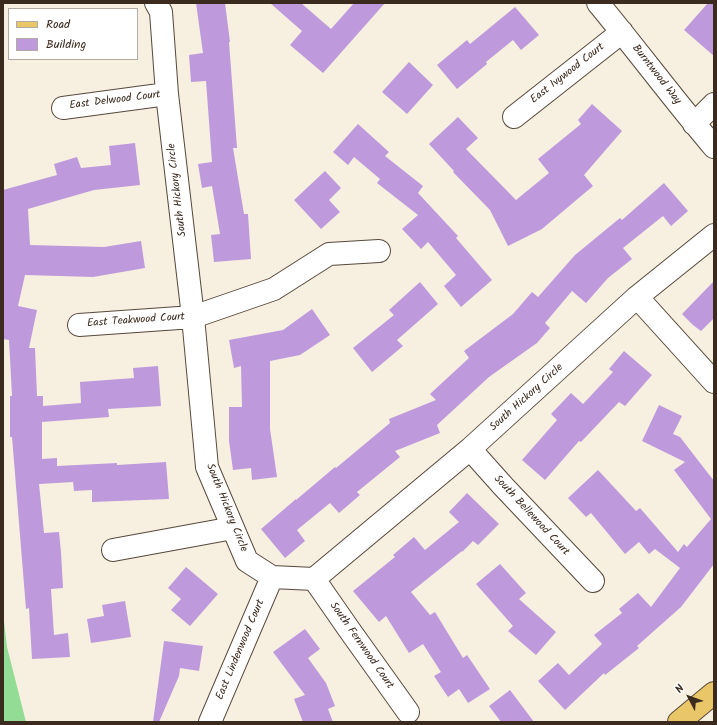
<!DOCTYPE html>
<html>
<head>
<meta charset="utf-8">
<style>
  body { margin:0 }
  #map { position:relative; width:717px; height:725px; overflow:hidden; background:#f7f0e1; font-family:Kalam,sans-serif }
  canvas { display:block }
  .frame { position:absolute; inset:0; border:4px solid #3b2a1e; pointer-events:none }
  .legend { position:absolute; left:8px; top:8px; width:130px; height:52px; box-sizing:border-box; background:#fff; border:1px solid #b1aaa5; margin:0; padding:5px 7px; list-style:none; font-size:12px; color:#3b2a1e }
  .legend li { display:flex; align-items:center; gap:8px; height:20px }
  .legend b { width:20px; border:1px solid #b1aaa5 }
  .north { position:absolute; left:669px; top:677px; width:40px; height:40px; -webkit-text-stroke:3px #fff; paint-order:stroke; rotate:311deg; font-size:11px; font-weight:700; line-height:16px; text-align:center; color:#3b2a1e }
  .north::after { content:''; display:block; margin:auto; width:14px; height:18px; background:#3b2a1e; clip-path:polygon(50% 0,100% 100%,50% 72%,0 100%) }
</style>
</head>
<body>
<div id="map">
<canvas width="717" height="725"></canvas>
<div class="frame"></div>
<ul class="legend">
<li><b style="height:5px;background:#e9c769"></b>Road</li>
<li><b style="height:11px;background:#be99dc"></b>Building</li>
</ul>
<div class="north">N</div>
</div>
<script>
const ctx = document.querySelector('canvas').getContext('2d');
ctx.lineJoin = 'round';
function fillPath(path, color) {
  ctx.fillStyle = color;
  ctx.fill(path, 'evenodd');
}
function strokePath(path, color, width, dash) {
  ctx.strokeStyle = color;
  ctx.lineWidth = width;
  ctx.lineCap = dash ? 'butt' : 'round';
  ctx.setLineDash(dash || []);
  ctx.stroke(path);
}
function write(font, color, halo, rows, align = 'center') {
  ctx.font = font + ' Kalam,sans-serif';
  ctx.lineWidth = 3;
  ctx.setLineDash([]);
  ctx.textBaseline = 'middle';
  ctx.strokeStyle = halo;
  ctx.fillStyle = color;
  for (const [text, x, y, turn = 0] of rows) {
    ctx.save();
    ctx.translate(x, y);
    ctx.rotate((+turn || 0) * Math.PI / 180);
    ctx.textAlign = isNaN(turn) ? turn : align;
    if (halo) ctx.strokeText(text, 0, 0);
    ctx.fillText(text, 0, 0);
    ctx.restore();
  }
}
fillPath(new Path2D(`
  M3,612L7,647L26,722H3Z`), '#93dc96');
fillPath(new Path2D(`
  M196,3H225L230,42H229L237,148H233L244,214H248L251,259L214,262L211,235L220,234L212,186L202,188L198,164L212,162L206,81L191,82L189,55L203,53Z
  M270,3H301L331,29L354,3H385L323,73L290,45L302,31Z
  M708,3H714V56L684,30Z
  M515,7L539,35L521,50L513,40L486,62L487,64L457,89L437,65L467,40L470,44Z
  M409,62L433,85L407,114L382,92Z
  M592,104L622,131L584,175L593,186L542,229L508,246L490,210L453,172L454,171L429,144L458,117L478,138L466,149L516,200L549,173L538,159L581,124L578,120Z
  M358,124L389,152L385,156L423,186L418,193L458,236L456,238L492,280L461,307L444,286L456,275L428,242L421,249L402,229L418,215L377,183L380,179L354,157L348,165L333,152Z
  M135,143L140,185L94,190L28,209L30,245L104,247L141,241L145,268L93,277L25,275L18,306L37,310L29,348H35L37,396H43V406L81,403L80,382L134,378L133,368L158,366L161,406L108,409L109,417L42,422V459L57,458V466L117,463V465L166,462L169,499L92,502V490L74,491L73,482L39,484L44,533L59,532L61,552L63,588L51,589L54,635L68,633L70,657L32,659L29,608L26,609L12,437H10V396H12L9,340L3,339V190L57,175L54,164L77,157L81,168L111,165L109,146Z
  M325,171L341,188L329,200L340,212L321,229L294,200Z
  M664,183L688,211L671,226L663,216L623,248L632,259L608,278L586,303L572,291L545,323L550,328L537,343L489,377L437,425L440,433L395,451L400,457L357,492L360,495L339,513L330,503L297,530L305,541L285,558L261,529L296,499V500L335,467L336,468L390,423L389,419L436,400L430,394L469,358L464,351L513,314L532,292L538,297L575,255L620,218L622,220Z
  M714,281V318L701,331L693,325L682,314Z
  M420,282L438,304L397,340L403,346L372,372L353,348L394,315L389,310Z
  M312,309L330,335L300,355L270,361V429L277,477L252,480L251,468L233,470L229,441V407H242L241,366L234,368L229,340L283,330Z
  M624,351L652,375L625,406L619,402L581,442L579,441L545,480L522,460L557,420L551,414L571,393L583,404L613,372L609,369Z
  M659,405L682,416L673,434L680,437L714,481V564L681,607L637,646L639,648L605,675L604,673L565,710L538,681L558,663L569,675L602,644L594,635L622,613L619,609L638,593L651,607L680,568L655,549L649,554L639,542L625,554L591,513L586,517L568,498L598,470L636,511L640,508L678,552L684,544L687,547L711,519L674,470L685,462L642,441Z
  M467,493L499,524L478,545L473,541L462,552V551L411,592L430,615L435,612L463,658L467,655L490,689L468,703L459,689L448,697L434,676L441,672L423,644L409,653L386,616L379,622L353,591L395,557L393,555L414,537L425,550L459,522L449,512Z
  M500,564L526,593L519,599L556,632L536,655L508,631L513,626L476,584Z
  M186,567L218,594L190,626L171,610L181,599L168,588Z
  M125,601L131,637L91,643L87,619L104,616L102,605Z
  M305,629L320,649L308,658L326,683L335,706L328,709L333,722H303L294,699L305,695L273,652Z
  M164,641L203,646L199,671L180,668L179,676L159,722H153Z
  M510,690L534,722H501L489,706Z`), '#be99dc');
const minor = new Path2D(`
  M156,3L161,12L167,94L193,317L207,467L247,561L272,577L314,579L470,449L637,297L714,235
  M598,3C637,50 674,100 714,147
  M63,108L167,94
  M514,117L622,32
  M694,124L714,104
  M637,297L714,382
  M79,325L193,317L274,289L329,254L379,251
  M470,449L503,486L593,581
  M113,550L233,528
  M314,579L348,628L408,712
  M210,722L272,577`);
const major = new Path2D(`
  M679,722L714,693`);
strokePath(minor, '#57483b', 24);
strokePath(major, '#57483b', 24);
strokePath(minor, '#fff', 22);
strokePath(major, '#e9c769', 22);
write('11px', '#3b2a1e', '#fff', [
  ["East Ivywood Court",568,74,-38],
  ["Burntwood Way",656,75,52],
  ["East Delwood Court",115,101,-7],
  ["South Hickory Circle",178,190,-97],
  ["East Teakwood Court",136,321,-4],
  ["South Hickory Circle",527,398,-42],
  ["South Hickory Circle",226,508,68],
  ["South Bellewood Court",531,516,47],
  ["South Fernwood Court",361,646,55],
  ["East Lindenwood Court",241,650,-67]
]);
</script>
</body>
</html>
